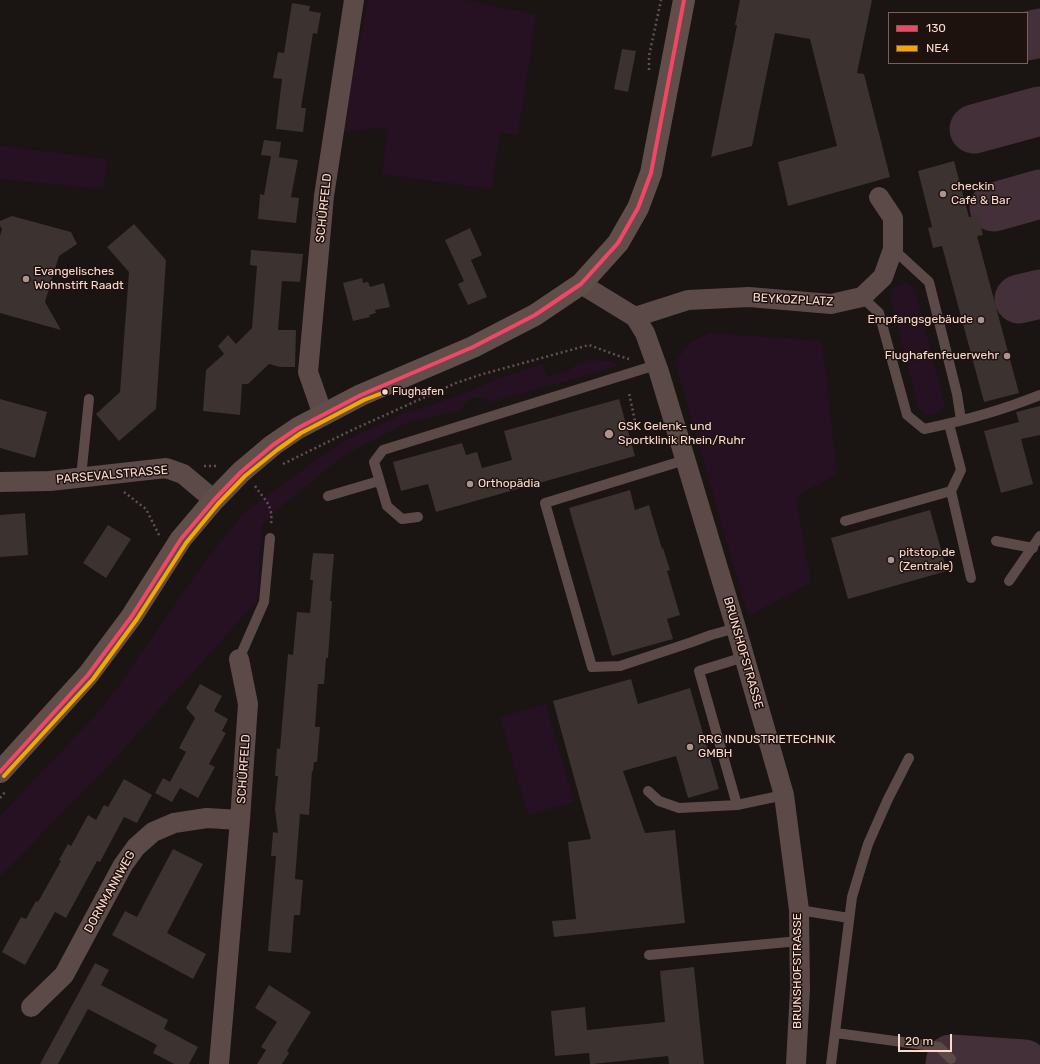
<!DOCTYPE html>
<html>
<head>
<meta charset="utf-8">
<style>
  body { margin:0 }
  #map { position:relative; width:1040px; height:1064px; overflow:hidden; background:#1a1412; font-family:Rubik,sans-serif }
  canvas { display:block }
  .legend { position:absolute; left:888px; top:12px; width:140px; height:52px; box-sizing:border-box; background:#1e120e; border:1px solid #76625b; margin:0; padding:5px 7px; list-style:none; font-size:12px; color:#fbd9ce }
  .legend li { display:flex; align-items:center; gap:8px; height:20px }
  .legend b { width:20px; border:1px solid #76625b }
  .scale { position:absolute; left:898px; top:1034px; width:54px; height:18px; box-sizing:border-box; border:2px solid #fbd9ce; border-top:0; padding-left:5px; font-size:12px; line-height:14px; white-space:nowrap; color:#fbd9ce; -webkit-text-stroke:3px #1e120e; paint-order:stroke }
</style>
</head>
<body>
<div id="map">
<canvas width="1040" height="1064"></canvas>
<ul class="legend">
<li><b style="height:5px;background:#f34667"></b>130</li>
<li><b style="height:5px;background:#f7a600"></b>NE4</li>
</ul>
<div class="scale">20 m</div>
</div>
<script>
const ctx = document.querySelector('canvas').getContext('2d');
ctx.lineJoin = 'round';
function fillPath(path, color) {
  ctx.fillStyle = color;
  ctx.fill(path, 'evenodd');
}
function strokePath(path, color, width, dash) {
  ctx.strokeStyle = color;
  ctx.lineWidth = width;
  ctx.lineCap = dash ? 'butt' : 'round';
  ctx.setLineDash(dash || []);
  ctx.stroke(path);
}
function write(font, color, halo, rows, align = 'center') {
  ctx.font = font + ' Rubik,sans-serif';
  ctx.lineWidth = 3;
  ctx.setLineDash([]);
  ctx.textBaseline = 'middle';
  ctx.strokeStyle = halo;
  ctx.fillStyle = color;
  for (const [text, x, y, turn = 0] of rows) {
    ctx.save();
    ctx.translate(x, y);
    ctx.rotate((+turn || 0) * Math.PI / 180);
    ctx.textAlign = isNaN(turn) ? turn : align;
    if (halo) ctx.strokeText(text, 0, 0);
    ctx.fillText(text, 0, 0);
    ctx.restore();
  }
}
fillPath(new Path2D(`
  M368,0H466L536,15L518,135L500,132L492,189L382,174L388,127L341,132Z
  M0,146L107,159L103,189L0,179Z
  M907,282L915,289L945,405L938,413L928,416L919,410L890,297L893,288Z
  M710,333L822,341L837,474L796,497L811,583L748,616L675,362L689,343Z
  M588,360L610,361L620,366L491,402L483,397H477L469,400L459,411L409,422L345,455L277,510L262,525L257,601L112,762L0,877V816L105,705L205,561L243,514L285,482L344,441L402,414L449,399L495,380L543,364L547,377L567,371L577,364Z
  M546,704L574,802L528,815L500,717Z`), '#251122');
strokePath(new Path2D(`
  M1027,36L1040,33
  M974,129L1040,111
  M994,207L1040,194
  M1019,299L1040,294
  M950,1064L951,1059L1024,1064`), '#443038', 49);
fillPath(new Path2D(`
  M740,0H872L857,73L864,74L890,177L788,206L778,162L837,146L810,39L775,33L752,146L711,157L737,25H735Z
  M292,3L310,6L309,11L321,13L317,34L313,33L301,108H306L303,132L276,129L282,79L273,78L278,52L284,53Z
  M622,49L636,51L628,92L614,89Z
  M264,140L281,142L279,157L261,155Z
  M271,156L298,160L291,197L299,198L296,223L258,219L260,194L264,195Z
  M954,161L969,217L978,215L983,235L977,236L1019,393L984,402L942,246L933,248L928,228L932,227L918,171Z
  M12,216L71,232L77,244L59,256L45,302L61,330L0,313V236L2,229L0,226V221Z
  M134,224L166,260L156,409L119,441L96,414L120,392L129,272L107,247Z
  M470,228L482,255L471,260L487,297L468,305L458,284L464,281L445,240Z
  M251,250L303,254L300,282L282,281L278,330H296L295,367H280L269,364L248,384H242L240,415L203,411L206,370L224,354L218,346L228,335L236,344L252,328L257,266L250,265Z
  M362,278L363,283L368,282L370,287L384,283L390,307L375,310L376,313L369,315L370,317L353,321L343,283Z
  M0,399L47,412L35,458L0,448Z
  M619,399L635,456L436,512L428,484L401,491L393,462L462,443L466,455L477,452L482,468L512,460L504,431Z
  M1040,406V435L1021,439L1033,484L1001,493L984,431L1019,422L1016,412Z
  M630,490L635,510L649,505L662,549L663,548L670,570L667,571L680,615L667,619L673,639L612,656L569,508Z
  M930,510L947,571L848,599L831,538Z
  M25,513L28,555L0,557V515Z
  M108,525L131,539L106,578L83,563Z
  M313,553L334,554L330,601H332L328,658H326L324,684H318L315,727H320L317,762H314L313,771H312L309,815L300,814L295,879L303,880L300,915H294L291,953L268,951L276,856H271L273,832L278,833L275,809L278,776H275L277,748L280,749L288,654L293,655L297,612L310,613L313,580H310Z
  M631,679L638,704L690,688L719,789L688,798L676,756L623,771L645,833L675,830L685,923L554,937L552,921L576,919L568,842L591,839L553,701Z
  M200,684L222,696L214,711L228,719L222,731L226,733L209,764L215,767L198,798L180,788L172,802L155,793L163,778L170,782L186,752L179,748L195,718L186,708Z
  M124,779L152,795L137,823L124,817L100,862L97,861L66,918L55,912L25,965L2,952L21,917L26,919L36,901L38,902L61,861L59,860L68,844L71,846L88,815L96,820L104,805L108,807Z
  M173,849L203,864L167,933L206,954L193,979L112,935L125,911L137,917Z
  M95,963L109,970L101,985L168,1020L164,1029L198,1047L189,1064H174L153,1053L157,1045L88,1009L58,1064H40Z
  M694,967L704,1064H669L668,1056L593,1064H590L589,1053L555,1056L551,1011L585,1007L587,1030L665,1022L660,971Z
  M269,985L311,1012L287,1051L289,1053L282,1064H257L266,1050L261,1047L277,1022L255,1008Z`), '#3c322f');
strokePath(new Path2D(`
  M649,70V56L661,0
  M627,428L636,426L629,393
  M283,464L352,430L456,383L483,374L589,345L619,356L629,359
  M204,466H219
  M255,486C267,503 273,505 271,526
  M124,492L146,509L160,537
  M0,798L6,791`), '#664e59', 2.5, [2, 3]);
strokePath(new Path2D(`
  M893,249L929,282L957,394L961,420
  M862,297L879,313L907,415L924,429C963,421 1003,410 1040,395
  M949,424L961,470L951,491L971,578
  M685,460L545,503L592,667L620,666L692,642L711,635L736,628
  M81,477L89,399
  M328,496L379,481
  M418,517L402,519L387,506L374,462L383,450L656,365
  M845,521L951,491
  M996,541L1033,548
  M1009,581L1040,536
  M744,657L699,671L737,805L784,795
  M239,659L264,602L270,538
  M648,791L659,801L679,808L737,805
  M799,910L849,918
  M649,955L799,941
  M836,1033L939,1047L951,1059
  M831,1064L852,897L868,844L888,799L909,758`), '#5b4a47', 10);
strokePath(new Path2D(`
  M581,284L635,317L645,333L659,372L736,628L784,795L799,910L800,989L796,1064
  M635,317L688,300L749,297L831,304L862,297L883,277L893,249V218L879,197
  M323,415L308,372L324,196L354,0
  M0,482L50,481L166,468L183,474L214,500
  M31,1007L64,975L123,865L136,847L153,832L174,823L207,818L240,820
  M219,1064L240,820L248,704L239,659`), '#5b4a47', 20);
strokePath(new Path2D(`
  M0,772L88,675L132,616L181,539L214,500L241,472L273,445L298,428L361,395L473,347L535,315L581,284L618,243L638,208L651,173L684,0`), '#614e4a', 22);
strokePath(new Path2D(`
  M0,772L88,675L132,616L181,539L214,500L241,472L273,445L298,428L361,395L473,347L535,315L581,284L618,243L638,208L651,173L684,0`), '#f34667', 4);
strokePath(new Path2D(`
  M4,776L93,679L137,619L186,543L218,504L245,476L277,450L301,433L364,400L385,392`), '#f7a600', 4);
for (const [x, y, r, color] of [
  [943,194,4,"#ac948c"],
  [26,279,4,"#ac948c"],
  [981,320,4,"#ac948c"],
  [1007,356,4,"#ac948c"],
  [385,392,3.5,"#fbd9ce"],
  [609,434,5,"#ac948c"],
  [470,484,4,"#ac948c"],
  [891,560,4,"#ac948c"],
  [690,747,4,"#ac948c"]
]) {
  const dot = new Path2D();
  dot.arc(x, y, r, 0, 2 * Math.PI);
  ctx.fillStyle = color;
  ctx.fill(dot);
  strokePath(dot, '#1e120e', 1.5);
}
write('11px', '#fbd9ce', '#1e120e', [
  ["Flughafen",392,392]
], 'left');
write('12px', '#fbd9ce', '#1e120e', [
  ["checkin",951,187],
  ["Café & Bar",951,201],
  ["Evangelisches",34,272],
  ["Wohnstift Raadt",34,286],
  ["Empfangsgebäude",973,320,"right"],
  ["Flughafenfeuerwehr",999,356,"right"],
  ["GSK Gelenk- und",618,427],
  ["Sportklinik Rhein/Ruhr",618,441],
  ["Orthopädia",478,484],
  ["pitstop.de",899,553],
  ["(Zentrale)",899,567],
  ["RRG INDUSTRIETECHNIK",698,740],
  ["GMBH",698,754]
], 'left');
write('12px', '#fbd9ce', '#1e120e', [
  ["SCHÜRFELD",324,208,-84],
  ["BEYKOZPLATZ",793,300,3],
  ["PARSEVALSTRASSE",112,475,-5],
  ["BRUNSHOFSTRASSE",743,653,74],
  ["SCHÜRFELD",244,769,-86],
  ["DORNMANNWEG",110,892,-61],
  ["BRUNSHOFSTRASSE",798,971,-90]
]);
</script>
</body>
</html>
